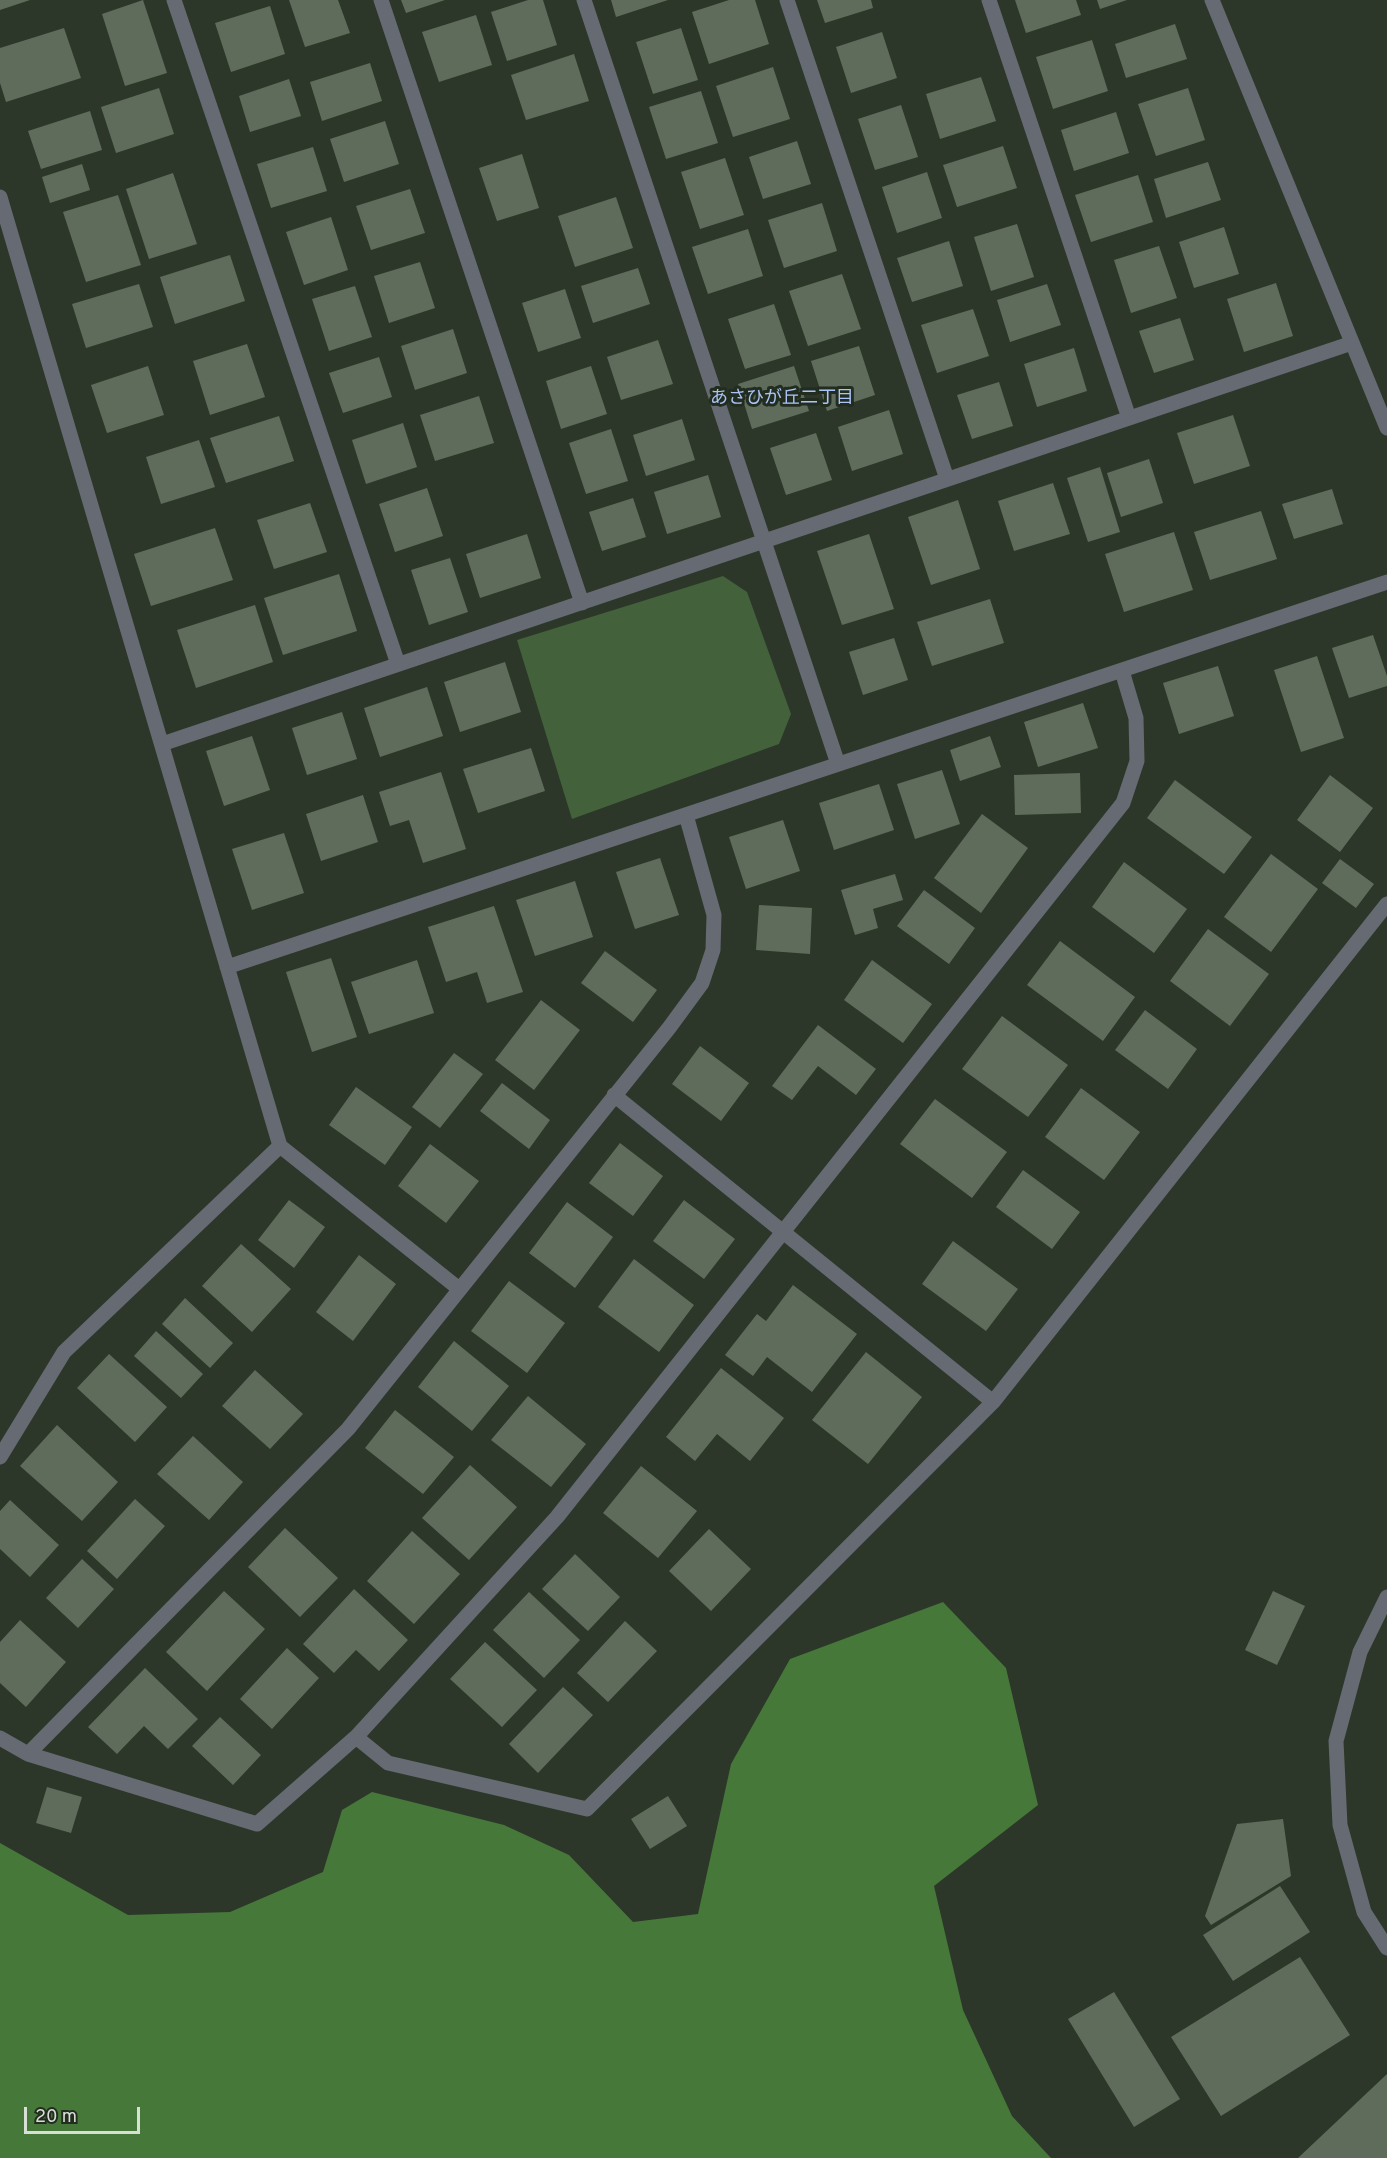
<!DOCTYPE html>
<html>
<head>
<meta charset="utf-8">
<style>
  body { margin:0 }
  #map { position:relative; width:1387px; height:2158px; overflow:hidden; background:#2c3729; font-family:Overpass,sans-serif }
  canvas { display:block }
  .scale { position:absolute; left:24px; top:2107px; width:116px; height:27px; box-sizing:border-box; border:3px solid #d8dfd6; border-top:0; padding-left:8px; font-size:18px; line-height:21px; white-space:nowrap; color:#d8dfd6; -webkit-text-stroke:4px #222d1f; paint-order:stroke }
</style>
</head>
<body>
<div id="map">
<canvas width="1387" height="2158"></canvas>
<div class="scale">20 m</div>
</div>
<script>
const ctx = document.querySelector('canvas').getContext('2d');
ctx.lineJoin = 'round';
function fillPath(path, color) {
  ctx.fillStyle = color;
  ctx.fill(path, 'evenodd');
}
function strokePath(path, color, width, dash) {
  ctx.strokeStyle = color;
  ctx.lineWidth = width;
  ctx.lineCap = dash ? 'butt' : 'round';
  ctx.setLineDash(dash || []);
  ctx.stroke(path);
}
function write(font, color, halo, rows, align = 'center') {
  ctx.font = font + ' Overpass,"Noto Sans JP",sans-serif';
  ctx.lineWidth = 6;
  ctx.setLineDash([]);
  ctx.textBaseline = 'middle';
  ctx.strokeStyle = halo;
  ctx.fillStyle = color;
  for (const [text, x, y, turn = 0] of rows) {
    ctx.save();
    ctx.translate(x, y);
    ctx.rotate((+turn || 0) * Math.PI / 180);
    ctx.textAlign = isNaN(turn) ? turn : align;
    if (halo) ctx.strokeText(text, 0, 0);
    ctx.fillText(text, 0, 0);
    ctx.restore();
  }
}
fillPath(new Path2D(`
  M723,576L747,592L791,714L779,744L572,819L517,640Z`), '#43613b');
fillPath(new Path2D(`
  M943,1602L1006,1668L1038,1805L934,1886L963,2010L1012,2116L1051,2158H0V1843L128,1915L230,1912L323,1872L342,1810L372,1792L504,1825L569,1855L633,1922L698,1914L731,1764L790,1659Z`), '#467839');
fillPath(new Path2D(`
  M0,0H30L0,10Z
  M143,0L167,73L125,86L102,14Z
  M289,0H338L350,33L305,47Z
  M401,0H445L406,13Z
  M528,0H543L557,45L507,61L491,12Z
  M611,0H668L616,17Z
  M729,0H755L769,44L709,64L692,12Z
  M817,0H871L873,8L825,23Z
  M1015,0H1076L1081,15L1026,33Z
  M1097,0H1127L1100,9Z
  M270,6L285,54L231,72L215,23Z
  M476,15L492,65L439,82L422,32Z
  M1175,24L1187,59L1126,78L1115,44Z
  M64,28L81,78L6,102L0,83V48Z
  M681,28L698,80L653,94L636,42Z
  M882,32L897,78L851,93L836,47Z
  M1092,40L1108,91L1053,109L1036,57Z
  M574,54L589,101L526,120L511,75Z
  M370,63L382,101L322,121L310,82Z
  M773,67L790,119L733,137L716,86Z
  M981,77L996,121L940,139L926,94Z
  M289,79L301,116L250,132L239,96Z
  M159,88L174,134L116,153L101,107Z
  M1188,88L1205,140L1156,156L1138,104Z
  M701,91L718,143L666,159L649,107Z
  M901,105L918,157L875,170L858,119Z
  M90,111L102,150L41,169L28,131Z
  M1116,112L1129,153L1074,171L1061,130Z
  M385,121L399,164L344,182L330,139Z
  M797,141L811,184L763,199L749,157Z
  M1003,146L1017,188L957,207L943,165Z
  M313,147L327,191L271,208L257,164Z
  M522,154L539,208L497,221L479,168Z
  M725,158L744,215L700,229L681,172Z
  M1208,162L1221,200L1166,218L1154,179Z
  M82,164L90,190L50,203L42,177Z
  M927,172L942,218L897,233L882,187Z
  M173,173L197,244L149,259L126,189Z
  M1138,175L1153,222L1091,242L1075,195Z
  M410,189L425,233L371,250L356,206Z
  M118,195L141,265L86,282L63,212Z
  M616,197L633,248L575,267L558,216Z
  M822,203L837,251L784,268L768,220Z
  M331,217L348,270L304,285L286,232Z
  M1017,224L1034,277L991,291L974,237Z
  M1224,227L1239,274L1194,288L1179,242Z
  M748,229L763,276L708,294L692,247Z
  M949,241L963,286L912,302L897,258Z
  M1159,246L1177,298L1131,313L1114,260Z
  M230,255L245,301L175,324L160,277Z
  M420,262L435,308L389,323L374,276Z
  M638,268L650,304L593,323L581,286Z
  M842,274L861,329L808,346L789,291Z
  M1276,283L1293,336L1244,352L1227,299Z
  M139,284L153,327L86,348L72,304Z
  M1047,284L1061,325L1010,342L997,300Z
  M355,286L372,337L329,351L312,299Z
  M565,289L581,338L538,352L522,303Z
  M774,304L791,355L745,369L728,319Z
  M973,309L989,356L937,373L921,325Z
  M1180,318L1194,360L1154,373L1139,331Z
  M453,329L467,373L415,390L401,346Z
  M658,340L673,384L621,400L607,357Z
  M247,344L265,397L210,415L193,361Z
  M859,346L875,395L827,411L811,361Z
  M1074,348L1087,391L1037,407L1024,364Z
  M379,357L392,397L343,413L329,373Z
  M148,366L164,415L107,433L91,385Z
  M591,366L607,414L561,429L546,381Z
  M794,366L809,411L752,429L738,384Z
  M999,382L1013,426L972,439L957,395Z
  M479,396L494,443L435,461L420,415Z
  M889,410L903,454L852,471L838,427Z
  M1233,415L1250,466L1194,484L1177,433Z
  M279,416L294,461L226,483L210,438Z
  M682,419L695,460L646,476L633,435Z
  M403,423L417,467L366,484L352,440Z
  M611,429L628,481L586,494L569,443Z
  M816,433L832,480L786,495L770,448Z
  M199,440L215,487L161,504L146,457Z
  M1149,459L1163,503L1121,517L1107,473Z
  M1100,467L1120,532L1088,542L1067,478Z
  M708,475L721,517L667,534L654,492Z
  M1053,483L1070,534L1014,551L998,501Z
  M427,488L443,536L395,552L379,504Z
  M1332,489L1343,524L1294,539L1282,504Z
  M633,498L646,537L602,551L589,512Z
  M958,500L980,569L931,585L908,517Z
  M310,503L327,552L274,569L257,520Z
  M1261,511L1277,559L1210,580L1194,532Z
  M215,528L233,580L151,606L134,554Z
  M1174,532L1193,590L1124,612L1105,554Z
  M527,534L541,578L480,598L466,554Z
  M869,534L894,609L842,625L817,551Z
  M450,558L468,612L429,625L411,570Z
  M339,574L357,631L283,655L264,598Z
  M990,599L1004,643L932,666L917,622Z
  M255,605L273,662L196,688L177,630Z
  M1373,635L1387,676V686L1349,698L1332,648Z
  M894,638L908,680L863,695L849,652Z
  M1317,656L1344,738L1301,752L1274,670Z
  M505,662L521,712L460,732L444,682Z
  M1218,666L1234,716L1179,734L1163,683Z
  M427,687L443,736L380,757L364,708Z
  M1083,703L1098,748L1038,767L1024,722Z
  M342,712L357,759L307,775L292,728Z
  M252,736L270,790L224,806L206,751Z
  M990,736L1001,767L960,781L950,750Z
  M531,748L545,791L478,813L463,769Z
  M942,770L960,824L915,839L897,784Z
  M441,772L466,849L423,863L409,820L390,826L379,792Z
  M1080,773L1081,813L1015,815L1014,775Z
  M1330,775L1373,808L1340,852L1297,820Z
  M1175,780L1252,837L1224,874L1147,818Z
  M879,784L894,830L834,850L819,803Z
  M363,795L378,842L321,861L306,814Z
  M982,814L1028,848L981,913L934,878Z
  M783,820L800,871L746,889L729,837Z
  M284,833L304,893L252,910L232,849Z
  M1271,854L1318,889L1271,952L1224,917Z
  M660,858L679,915L635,929L616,872Z
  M1340,859L1374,884L1356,908L1322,883Z
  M1124,862L1187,909L1154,953L1092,907Z
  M895,874L903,900L873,909L878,928L855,935L841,890Z
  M575,881L593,937L535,956L516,900Z
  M924,890L975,928L949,964L897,926Z
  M759,905L812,908L810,954L756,950Z
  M494,906L523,992L487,1003L477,972L446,982L428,927Z
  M1208,929L1269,974L1230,1026L1170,981Z
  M1060,941L1135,997L1103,1041L1027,985Z
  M605,951L657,990L633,1022L581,983Z
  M331,958L357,1037L312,1052L286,972Z
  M417,960L434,1013L369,1034L351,982Z
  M872,960L932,1004L903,1043L844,1000Z
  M541,1000L580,1030L534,1090L495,1060Z
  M1145,1010L1197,1049L1168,1089L1115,1050Z
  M1002,1016L1068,1065L1028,1117L962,1069Z
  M818,1025L876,1069L856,1095L818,1066L792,1100L772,1086Z
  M700,1046L749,1083L721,1121L672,1084Z
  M454,1053L483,1074L440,1128L412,1107Z
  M502,1083L550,1120L529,1149L480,1111Z
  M356,1087L412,1127L385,1165L329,1125Z
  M1081,1088L1140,1132L1104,1180L1045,1137Z
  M935,1099L1007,1152L972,1198L900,1144Z
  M620,1143L663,1176L633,1216L589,1183Z
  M430,1144L479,1181L446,1223L398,1186Z
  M1023,1170L1080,1212L1052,1249L996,1207Z
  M289,1200L325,1227L294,1268L258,1240Z
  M684,1200L735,1239L704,1279L653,1241Z
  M567,1202L613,1237L575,1288L529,1253Z
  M953,1241L1018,1289L986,1331L922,1284Z
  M241,1244L291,1289L252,1332L202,1286Z
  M359,1255L396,1284L353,1341L316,1312Z
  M634,1259L694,1305L659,1352L598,1307Z
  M509,1281L565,1323L527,1373L471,1331Z
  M793,1285L857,1334L812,1392L767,1357L753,1376L725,1355L757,1314L766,1321Z
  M185,1298L233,1343L210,1368L162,1324Z
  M156,1331L203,1374L181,1398L134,1356Z
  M454,1341L509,1386L472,1431L418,1387Z
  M866,1352L922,1397L868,1464L812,1420Z
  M109,1354L167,1407L135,1442L77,1388Z
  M721,1368L784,1418L750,1461L717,1434L695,1461L666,1437Z
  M255,1370L303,1414L270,1449L222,1406Z
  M528,1396L586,1444L551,1487L491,1440Z
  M395,1410L454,1457L423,1494L365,1448Z
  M57,1425L118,1482L82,1521L20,1466Z
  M193,1436L243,1482L209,1520L157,1474Z
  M470,1465L517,1507L469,1560L422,1518Z
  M641,1466L697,1511L658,1558L603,1513Z
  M135,1499L165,1526L117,1579L87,1551Z
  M10,1500L59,1545L30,1577L0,1549V1511Z
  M285,1528L338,1578L300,1617L248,1567Z
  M709,1529L751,1569L711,1611L669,1571Z
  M412,1531L460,1574L414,1624L367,1581Z
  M575,1554L620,1597L588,1631L542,1589Z
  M82,1559L114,1589L78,1628L46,1598Z
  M354,1589L408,1640L379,1671L356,1650L334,1673L303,1644Z
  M224,1591L265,1629L207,1691L166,1652Z
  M1273,1591L1305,1606L1277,1665L1245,1650Z
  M529,1592L580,1640L544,1678L493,1630Z
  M20,1620L66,1662L26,1707L0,1683V1642Z
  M625,1621L657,1651L608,1702L577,1673Z
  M485,1642L537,1690L502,1727L450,1679Z
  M287,1648L319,1678L272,1729L240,1699Z
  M145,1668L198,1719L168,1749L144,1726L117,1754L88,1727Z
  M563,1687L593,1715L538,1773L509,1744Z
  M220,1717L261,1755L233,1785L192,1746Z
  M47,1787L82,1797L71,1833L36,1823Z
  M668,1796L687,1826L650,1849L631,1819Z
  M1283,1819L1291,1876L1211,1925L1205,1916L1237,1824Z
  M1280,1886L1310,1932L1233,1981L1203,1935Z
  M1300,1957L1350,2035L1221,2116L1171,2037Z
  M1114,1992L1180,2099L1134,2127L1068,2019Z
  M1387,2074V2158H1298Z`), '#5f6c5c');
strokePath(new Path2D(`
  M174,0L398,664
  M381,0L582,603
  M584,0L838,764
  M787,0L947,479
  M989,0L1129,418
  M1212,0L1387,428
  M0,197L280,1146L458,1288
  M162,744L1352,343
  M227,967L1387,582
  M614,1095L993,1402
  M0,1457L64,1352L280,1146
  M356,1737L388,1763L587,1809L993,1402L1387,904
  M0,1738L28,1754L257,1824L356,1737L557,1517L1123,803L1137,761L1136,718L1122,671
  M28,1754L348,1429L669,1028L702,983L713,950L714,915L686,815`), '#666a72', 15);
strokePath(new Path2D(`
  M1387,1597L1360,1652L1336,1741L1340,1825L1364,1912L1387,1948`), '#666a72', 15);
write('18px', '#aac4f8', '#222d1f', [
  ["あさひが丘二丁目",782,399]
]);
</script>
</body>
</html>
